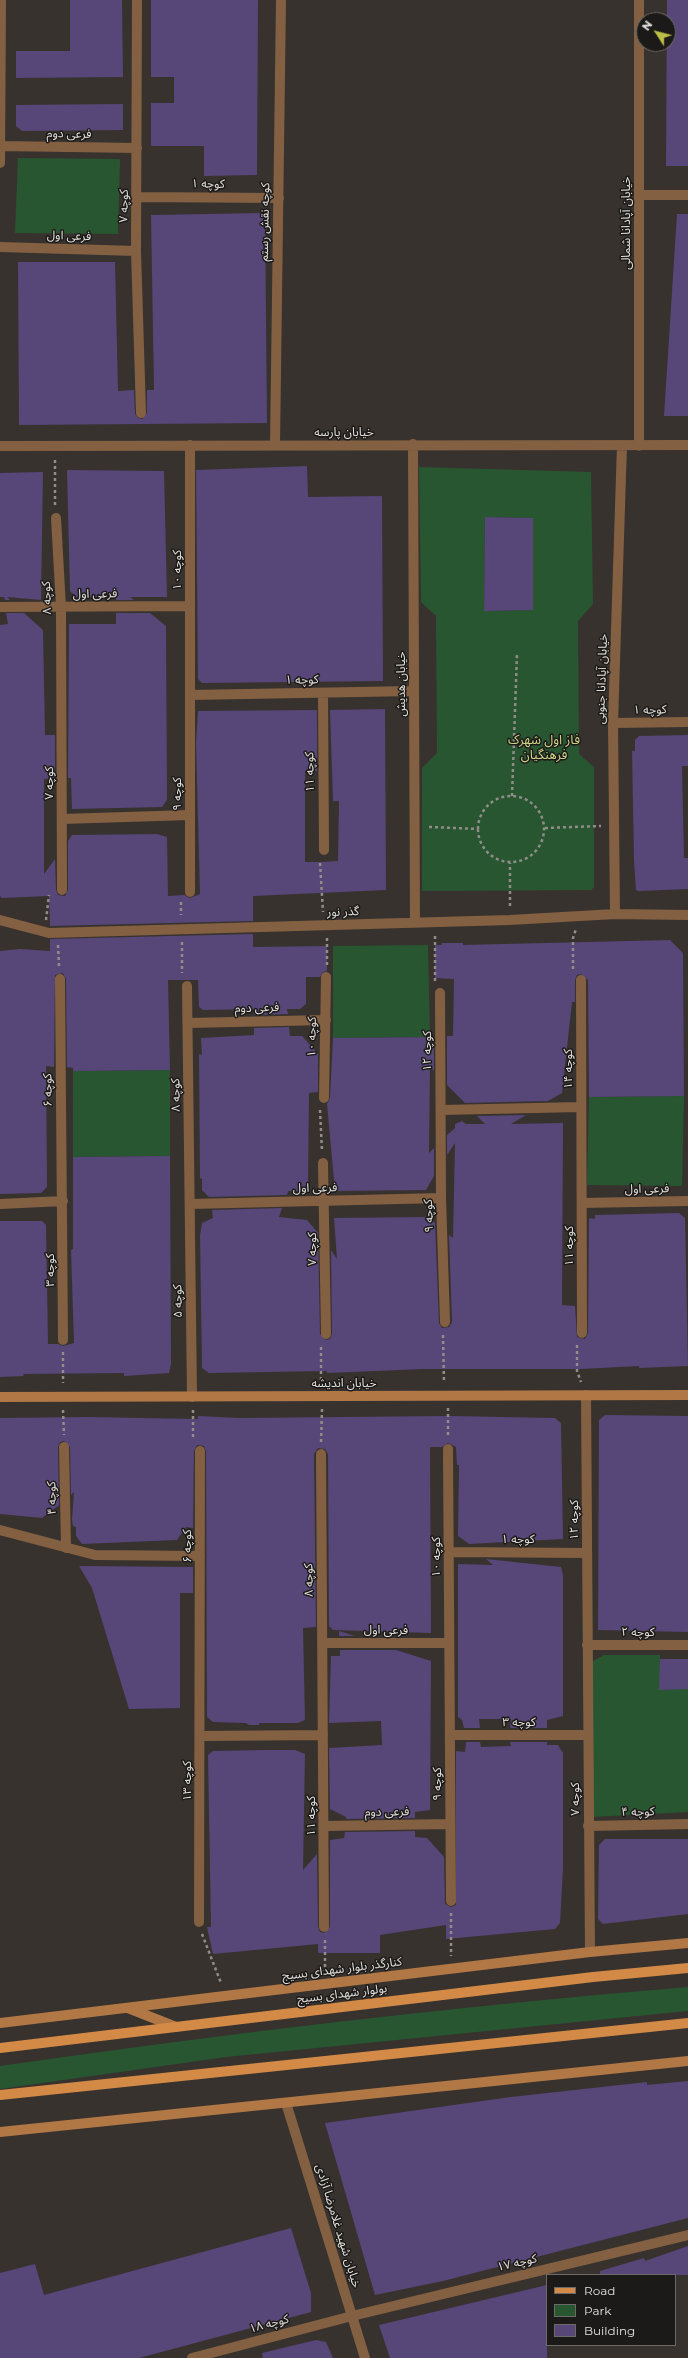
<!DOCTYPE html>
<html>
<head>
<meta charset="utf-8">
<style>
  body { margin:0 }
  #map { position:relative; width:688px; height:2358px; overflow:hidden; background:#37322e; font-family:Montserrat,sans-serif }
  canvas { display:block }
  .legend { position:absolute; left:546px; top:2274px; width:130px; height:72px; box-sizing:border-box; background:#1c1a18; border:1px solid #6c6967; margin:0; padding:5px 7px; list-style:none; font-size:12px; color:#e3e0dd }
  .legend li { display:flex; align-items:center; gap:8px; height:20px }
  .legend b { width:20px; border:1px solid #6c6967 }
  .north { position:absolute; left:636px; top:12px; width:40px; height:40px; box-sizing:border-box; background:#1c1a18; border:1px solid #6c6967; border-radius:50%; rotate:306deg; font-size:11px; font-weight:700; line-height:16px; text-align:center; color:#e3e0dd }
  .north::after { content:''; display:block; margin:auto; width:14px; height:18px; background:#bac045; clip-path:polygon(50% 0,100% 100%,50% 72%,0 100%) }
</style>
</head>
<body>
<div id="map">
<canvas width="688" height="2358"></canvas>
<ul class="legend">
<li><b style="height:5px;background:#d48a47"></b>Road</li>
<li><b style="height:11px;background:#285631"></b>Park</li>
<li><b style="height:11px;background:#574678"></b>Building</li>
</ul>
<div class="north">N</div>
</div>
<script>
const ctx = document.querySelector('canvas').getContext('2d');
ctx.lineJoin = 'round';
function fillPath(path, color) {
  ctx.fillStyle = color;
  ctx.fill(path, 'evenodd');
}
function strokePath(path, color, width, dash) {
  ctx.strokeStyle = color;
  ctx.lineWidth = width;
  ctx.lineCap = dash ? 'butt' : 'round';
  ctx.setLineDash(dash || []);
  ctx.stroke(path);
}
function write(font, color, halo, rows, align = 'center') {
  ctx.font = font + ' Montserrat,"Noto Sans Arabic",sans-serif';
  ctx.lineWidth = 3;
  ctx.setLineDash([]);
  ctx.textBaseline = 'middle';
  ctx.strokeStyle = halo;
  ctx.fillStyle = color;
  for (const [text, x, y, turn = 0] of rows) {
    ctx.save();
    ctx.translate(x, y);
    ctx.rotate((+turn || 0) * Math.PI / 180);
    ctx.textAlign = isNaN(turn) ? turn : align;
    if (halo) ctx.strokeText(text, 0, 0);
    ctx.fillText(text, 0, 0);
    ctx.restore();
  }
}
fillPath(new Path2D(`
  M18,158L120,159L118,234L15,233Z
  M419,467L591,472L593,604L578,621L579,754L594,767V887L591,890L422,891V768L437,753L436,616L421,602ZM485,517L533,518V610L484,611Z
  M428,945L430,1037L333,1038V946Z
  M170,1070V1156L73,1157V1071Z
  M684,1096L682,1186L587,1185L589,1097Z
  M604,1655H660V1689H688V1812L592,1817L593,1661Z
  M688,1987V2011L226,2057L0,2089V2066C228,2033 458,2006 688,1987Z`), '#285631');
fillPath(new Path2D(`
  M70,0H122L123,77L16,78V51H70Z
  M151,0H258L257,175L204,176V146H151V103H174V77H151Z
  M667,0H688V166H666Z
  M123,104V130L22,131L16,126V105Z
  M265,213L267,423L19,425L18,262H115L118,391L134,390L135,414L138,418L142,419L147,413V390H154L151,215Z
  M677,214H688V416H664Z
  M307,466L308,497L382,496L383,681L202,683L198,679L196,470Z
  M67,470L164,471L167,597H130L134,600H116V597H76L70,591Z
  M43,472L41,600L7,597L10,600H5L4,597H0V473Z
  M485,517L533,518V610L484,611Z
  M6,613H24L43,630L45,735H55V778L44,779V874L55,859L56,890L58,895L65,896L68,890V841L72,835L157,834L167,837L168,896L184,895L190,898L200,894L196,743L198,711L317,710V771H305V862H321L338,861L339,801H333L330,710L385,709L386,890L253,896V921L50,926L49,896L2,898L0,896V625L8,624Z
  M116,613H150L166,626L167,800L162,807L72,809L71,778H68L69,624H116Z
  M688,735V766H682L684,858H688V889L638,891L636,890L634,860L632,751H635V740L639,736Z
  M253,934V947L327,946V971L323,972L320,977H306V1004L300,1009H287L288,1014L254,1015V1009L203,1010L199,1007L198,980H168L170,1070L73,1071V1068L67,1067L66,979L63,973L55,975L54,1067L46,1066L47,1187L41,1193L0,1194V951L20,949L50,951V939Z
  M670,940L683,953L684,1096L589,1097L588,980L581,974L577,975L575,980V1002H572L562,1093L548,1101L465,1103L447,1085V1036H453L454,979L435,978V945H442V943H463V945Z
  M289,1027L290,1036H302L318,1054V1092L309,1093L308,1185L303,1191H288L287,1195L209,1197L202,1190V1179L200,1178L199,1054L202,1055L201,1038L254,1035V1028Z
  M434,1037V1071L430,1067L429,1153L434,1148V1176L426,1190L335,1191L327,1104L330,1098L333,1038Z
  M526,1115L511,1124L563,1123L562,1305L575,1306L577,1337L585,1339L588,1333L589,1218L595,1219V1215L679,1213L685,1218L688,1366L639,1368V1366L581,1369H423L327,1373V1371L209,1373L202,1368L200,1235L202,1223L213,1218L212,1210L282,1208L279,1217L307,1220L318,1233L320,1334L326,1340L330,1339L332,1334L331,1250L337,1259L334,1218L427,1217L435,1223L439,1323L442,1328L449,1327L452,1322L449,1235L453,1238L455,1143L447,1155V1135L455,1128V1124L462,1121L466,1124H485L477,1116Z
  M170,1156L171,1364L169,1373L124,1376V1373L23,1374L24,1376L0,1377V1221H42L46,1225L48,1344H58L63,1346L74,1343L71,1250L73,1249V1157Z
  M605,1415L688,1416V1632L598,1630L599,1420Z
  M198,1416L238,1418L449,1416L555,1418L561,1423L563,1539L469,1544L458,1536L459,1465H457L456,1447L448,1443L442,1447H430L431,1633L333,1630L329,1626L328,1454L325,1449L318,1448L314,1454L316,1627L303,1628L305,1720L298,1723H259V1725H249L246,1723L213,1722L207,1717L206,1451L204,1446L197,1445L194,1451L193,1528L186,1527L177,1540L82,1544L76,1536V1527L73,1526L72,1520L74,1492L71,1495L70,1447L64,1441L60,1442L58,1447L59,1505L42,1518L0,1514V1418L87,1417L198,1419Z
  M486,1559L561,1567L563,1575V1716L547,1720V1728H510L511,1719H479L480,1728H464L462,1720L458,1717V1564L493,1565Z
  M79,1566L193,1567V1593H180V1708L129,1709L92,1588Z
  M339,1631L355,1636H339Z
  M340,1650H396L431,1661L430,1810L415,1812V1818L346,1819V1817L330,1809L329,1748L382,1745L381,1721L329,1723L331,1656H340Z
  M660,1659H688V1689L659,1690Z
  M466,1742H480L481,1747L511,1746L510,1742H547V1745H558L563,1753V1869L560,1923L555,1929L446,1939V1925L380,1935V1953H318V1944L213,1954L207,1927H211L208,1755L213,1751L265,1750H295L305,1754L303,1870L317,1854L318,1927L320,1932L324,1933L330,1927V1840L344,1838L345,1832L415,1831V1837L427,1838L444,1857L445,1904L451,1907L456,1905V1751L465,1752Z
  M605,1839H688V1914L603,1924L598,1919L599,1845Z
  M688,2081V2218L443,2281L375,2295L325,2123L511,2097L647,2082V2085Z
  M291,2228L311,2293V2312L139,2358H0V2273L35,2264L44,2295Z
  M688,2246V2275H600V2271L644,2258L645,2261Z
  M547,2285V2358H390L379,2325Z
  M316,2340L326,2342L333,2358H263L262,2353Z`), '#574678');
strokePath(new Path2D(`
  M55,460V505
  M478 829a33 33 0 1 1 66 0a33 33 0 1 1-66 0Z
  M512,796L517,654
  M429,827L478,829
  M545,828L601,826
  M320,863L323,912
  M181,902V915
  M510,906V863
  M46,920L49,895
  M182,942V973
  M58,945L59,966
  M327,965V938
  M573,969V938L576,929
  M435,981V934
  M320,1110L322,1151
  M443,1335L444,1382
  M577,1345V1371L581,1382
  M321,1347V1384
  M63,1352V1383
  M448,1408V1437
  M63,1410L64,1435
  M193,1410V1439
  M321,1442L322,1409
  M451,1913V1956
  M202,1934L221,1983
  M325,1940V1971`), '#918d89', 2.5, [3, 3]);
strokePath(new Path2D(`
  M137,0L136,251L141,413
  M0,146L137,148
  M0,163L1,0
  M639,195H688
  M137,197L279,198
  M0,247L136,251
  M413,444L415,922
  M275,445L281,0
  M0,446L688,445
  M639,446V0
  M56,518L61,607L62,890
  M0,607L190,606
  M323,693L324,850
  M190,695L414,691
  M613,723L688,722
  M62,819L190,815
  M190,892V445
  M615,914L613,723L622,445
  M0,920L49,933L510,920L615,914L688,915
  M60,979L63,1340
  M581,980L582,1333
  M187,986L192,1397
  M440,993L441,1198L445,1322
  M188,1023L326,1020
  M324,1098L326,977
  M441,1110L581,1107
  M323,1163L326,1334
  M582,1203L688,1201
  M0,1204L63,1201
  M190,1204L441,1198
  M586,1395L590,1952
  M64,1447L66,1548
  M448,1449L451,1901
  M321,1454L324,1927
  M0,1530L95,1555L200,1556
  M449,1552L587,1553
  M323,1643H449
  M587,1645H688
  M450,1735H588
  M200,1736L323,1735
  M324,1826L450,1824
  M588,1826L688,1824
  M199,1922L200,1451
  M286,2103L365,2358
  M192,2358L352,2316L688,2235`), '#846042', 10);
strokePath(new Path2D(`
  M0,1397L688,1395
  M128,2008L176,2027
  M0,2023L590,1952L688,1943
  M0,2132L688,2061`), '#b17846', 10);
strokePath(new Path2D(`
  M0,2048L593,1977L688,1968
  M0,2095L688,2023`), '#d48a47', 10);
write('12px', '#e3e0dd', '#1c1a18', [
  ["فرعی دوم",69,134,1],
  ["کوچه ۱",208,184,1],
  ["کوچه ۷",124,206,-89],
  ["کوچه نقش رستم",265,222,-89],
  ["خیابان آپادانا شمالی",626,223,-90],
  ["فرعی اول",69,236,2],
  ["خیابان پارسه",344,432],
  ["کوچه ۱۰",177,570,-90],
  ["فرعی اول",95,594,-1],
  ["کوچه ۸",47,598,-92],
  ["خیابان آپادانا جنوبی",602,679,-88],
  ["کوچه ۱",302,680,-1],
  ["خیابان هدیش",401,684,-90],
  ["کوچه ۱",650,710,-1],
  ["کوچه ۱۱",310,772,-91],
  ["کوچه ۷",49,783,-90],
  ["کوچه ۹",177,794,-90],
  ["گذر نور",343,912,-2],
  ["فرعی دوم",257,1008,-2],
  ["کوچه ۱۰",312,1037,-89],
  ["کوچه ۱۲",427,1051,-90],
  ["کوچه ۱۴",568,1069,-90],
  ["کوچه ۶",48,1090,-91],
  ["کوچه ۸",176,1095,-91],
  ["فرعی اول",315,1188,-1],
  ["فرعی اول",647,1189,-1],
  ["کوچه ۹",429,1216,-92],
  ["کوچه ۱۱",569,1246,-90],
  ["کوچه ۷",312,1249,-90],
  ["کوچه ۳",50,1270,-90],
  ["کوچه ۵",178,1301,-91],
  ["خیابان اندیشه",344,1383],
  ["کوچه ۴",52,1498,-91],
  ["کوچه ۱۲",574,1520,-90],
  ["کوچه ۱",518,1539],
  ["کوچه ۶",187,1546,-90],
  ["کوچه ۱۰",436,1557,-90],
  ["کوچه ۸",309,1580,-91],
  ["فرعی اول",386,1630],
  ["کوچه ۲",638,1632],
  ["کوچه ۳",519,1722],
  ["کوچه ۱۳",187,1781,-90],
  ["کوچه ۹",437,1784,-90],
  ["کوچه ۷",575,1799,-90],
  ["فرعی دوم",387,1812,-1],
  ["کوچه ۴",638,1812,-1],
  ["کوچه ۱۱",311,1816,-90],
  ["کنارگذر بلوار شهدای بسیج",342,1969,-7],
  ["بولوار شهدای بسیج",342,1994,-7],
  ["خیابان شهید غلامرضا آزادی",338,2226,73],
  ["کوچه ۱۷",517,2263,-13],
  ["کوچه ۱۸",269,2324,-15]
]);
write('13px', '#ced487', '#1c1a18', [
  ["فاز اول شهرک",544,740],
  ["فرهنگیان",544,755]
]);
</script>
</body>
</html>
